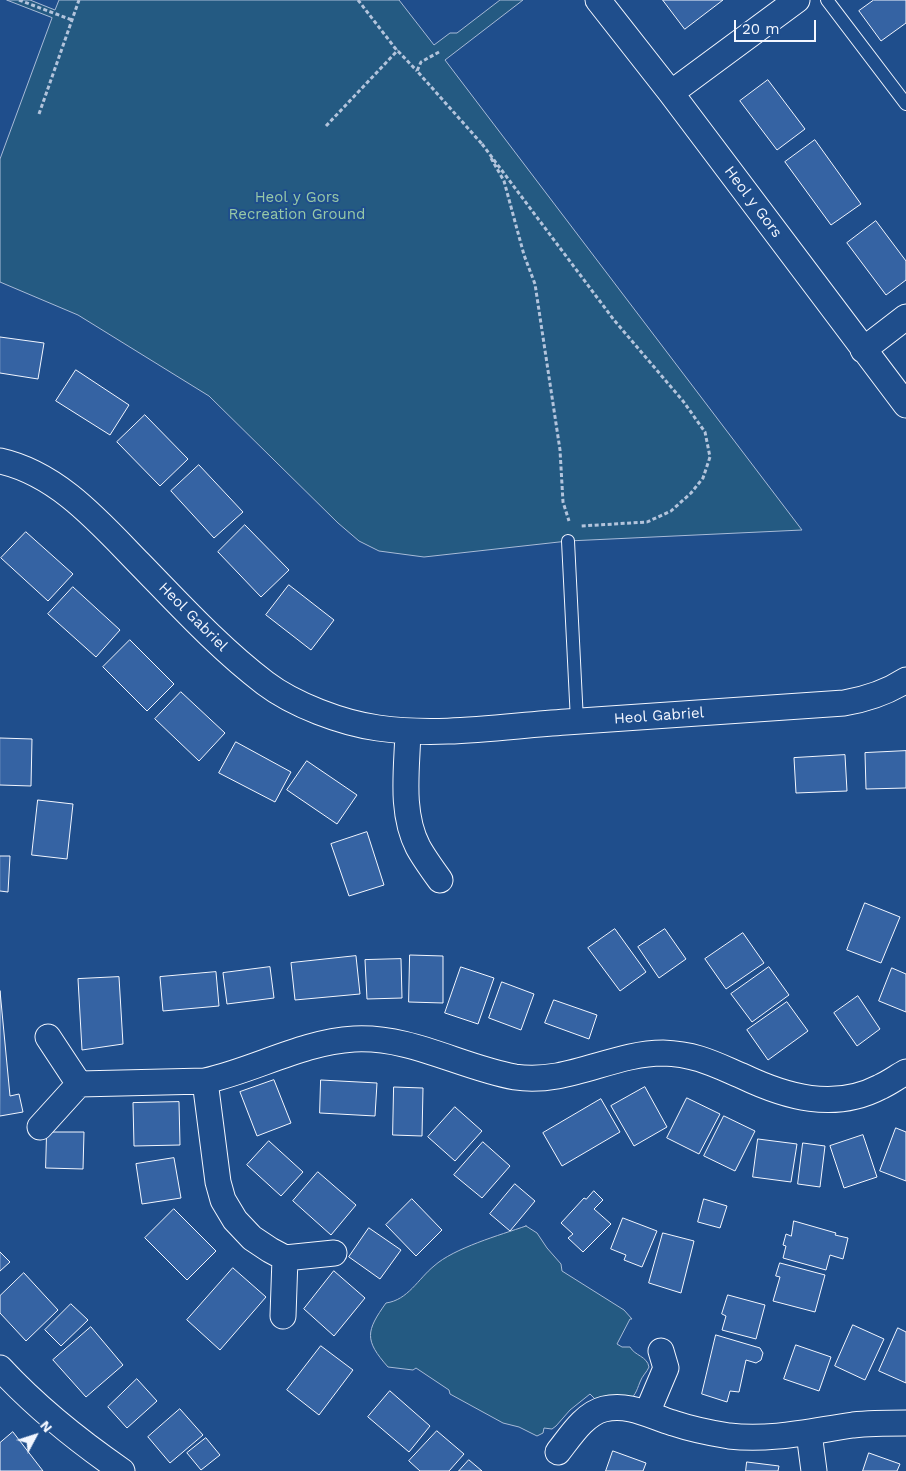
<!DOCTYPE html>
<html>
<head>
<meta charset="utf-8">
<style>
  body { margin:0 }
  #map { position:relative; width:906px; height:1471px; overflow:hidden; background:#1f4e8c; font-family:"Work Sans",sans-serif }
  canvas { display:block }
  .north { position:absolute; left:10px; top:1411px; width:50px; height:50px; -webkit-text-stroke:4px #1f4e8c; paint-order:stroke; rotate:50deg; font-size:14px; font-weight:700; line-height:20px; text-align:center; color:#f2f6ff }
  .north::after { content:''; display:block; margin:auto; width:18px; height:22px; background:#f2f6ff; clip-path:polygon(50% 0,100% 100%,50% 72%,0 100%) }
  .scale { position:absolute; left:734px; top:20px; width:82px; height:22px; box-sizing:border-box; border:2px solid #f2f6ff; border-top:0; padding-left:6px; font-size:15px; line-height:18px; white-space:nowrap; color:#f2f6ff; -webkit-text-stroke:4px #1f4e8c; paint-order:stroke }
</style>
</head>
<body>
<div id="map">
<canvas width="906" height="1471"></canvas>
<div class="north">N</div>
<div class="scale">20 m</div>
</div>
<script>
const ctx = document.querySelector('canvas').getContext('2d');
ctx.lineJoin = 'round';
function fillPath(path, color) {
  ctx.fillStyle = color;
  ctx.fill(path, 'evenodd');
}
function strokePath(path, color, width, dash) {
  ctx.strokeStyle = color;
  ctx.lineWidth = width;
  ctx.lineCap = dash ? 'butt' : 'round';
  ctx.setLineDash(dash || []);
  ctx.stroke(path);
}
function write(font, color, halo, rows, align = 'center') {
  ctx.font = font + ' "Work Sans",sans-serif';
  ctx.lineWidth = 4;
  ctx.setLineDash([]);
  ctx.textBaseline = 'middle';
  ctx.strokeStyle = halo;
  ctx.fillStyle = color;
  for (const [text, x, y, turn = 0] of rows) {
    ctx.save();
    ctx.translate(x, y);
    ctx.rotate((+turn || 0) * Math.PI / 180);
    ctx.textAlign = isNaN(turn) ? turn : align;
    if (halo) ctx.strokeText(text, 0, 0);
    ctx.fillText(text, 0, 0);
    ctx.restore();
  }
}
const green = new Path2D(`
  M7,0H30L55,10L59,0H399L434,45L450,33H457L500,0H523L445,60L802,530L568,541L424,557L379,551L359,541L338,523L209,396L78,315L0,282V159L52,18Z
  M526,1226L537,1233L547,1248L561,1264L562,1271L624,1310L632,1319H630L617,1344L622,1347H630C635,1356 647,1356 649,1367C647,1372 642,1376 640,1382C636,1392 636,1395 626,1403H599L590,1394L570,1410L556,1426L552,1429L544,1428L543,1433L537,1436L519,1427L503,1423L450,1394L449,1390L416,1368L413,1370L388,1367C364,1340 366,1331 386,1303C408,1300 418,1279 434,1266C454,1248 500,1235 526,1226Z`);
fillPath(green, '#245a82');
strokePath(green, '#a8bbd7', 1);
const building = new Path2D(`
  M663,0H723L685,29Z
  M874,0H906V23L881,41L859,11Z
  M768,80L805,129L777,150L740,101Z
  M815,140L861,204L831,225L785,162Z
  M876,221L906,261V280L886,295L847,243Z
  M0,337L44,343L38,379L0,373Z
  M76,370L129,405L110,435L56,401Z
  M145,415L188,459L160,486L117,442Z
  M199,465L243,512L214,538L171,491Z
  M245,525L289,570L261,597L218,552Z
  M26,532L73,574L48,601L1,558Z
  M289,585L334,620L311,650L266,615Z
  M73,587L120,630L96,657L48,614Z
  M130,640L174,684L147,711L103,667Z
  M181,692L225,733L199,761L155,719Z
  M0,738L32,739L31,786L0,785Z
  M236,742L291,772L275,802L219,773Z
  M906,751V788L866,789L865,753Z
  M845,755L847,791L796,793L794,758Z
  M307,761L357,795L337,824L287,790Z
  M38,800L73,804L67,859L32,855Z
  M367,832L384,885L349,896L331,844Z
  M0,856H10L8,892L0,891Z
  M865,903L900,917L881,963L847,950Z
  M615,929L646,972L620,991L588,948Z
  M665,929L686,959L659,978L638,947Z
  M743,933L764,963L726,989L705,959Z
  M410,955L443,956V1003L409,1002Z
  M356,956L360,994L295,1000L291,963Z
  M401,959L402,998L367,999L365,960Z
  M270,967L274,998L227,1004L223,973Z
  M461,967L494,978L478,1024L445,1013Z
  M769,967L789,995L752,1022L731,994Z
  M892,968L906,974V1012L879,1001Z
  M216,972L219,1006L163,1011L160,977Z
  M119,977L123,1044L82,1050L78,979Z
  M502,982L534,994L521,1030L489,1018Z
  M0,991L10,1096L19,1094L23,1112L0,1116Z
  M858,996L880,1029L857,1046L834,1013Z
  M554,1000L597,1015L589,1039L545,1023Z
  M787,1002L808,1031L768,1060L747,1030Z
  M274,1080L291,1123L257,1136L240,1092Z
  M321,1080L377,1083L375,1116L320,1113Z
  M394,1087L423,1088L422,1136L393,1135Z
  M645,1087L667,1127L634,1146L611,1106Z
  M687,1098L720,1114L699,1154L667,1138Z
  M601,1099L620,1132L562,1166L543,1133Z
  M179,1102L180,1145L134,1146L133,1103Z
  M455,1107L482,1131L455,1161L428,1137Z
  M724,1116L755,1131L735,1171L704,1156Z
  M896,1128L906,1132V1181L880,1171Z
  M47,1132H84L83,1169L46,1168Z
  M863,1135L877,1177L844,1188L830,1146Z
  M758,1139L797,1144L791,1182L753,1177Z
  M269,1141L303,1172L281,1196L247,1165Z
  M483,1142L510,1166L482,1198L454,1175Z
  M803,1143L825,1146L820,1187L798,1184Z
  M174,1158L181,1198L142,1204L136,1164Z
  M318,1172L356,1205L331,1235L293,1201Z
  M515,1184L535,1201L510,1231L490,1214Z
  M594,1191L603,1200L594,1209L611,1224L583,1252L568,1238L573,1234L561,1223L584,1198L586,1199Z
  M412,1199L442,1230L416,1256L386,1225Z
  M704,1199L727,1206L720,1228L698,1222Z
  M174,1209L216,1251L187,1280L145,1238Z
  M623,1218L657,1231L642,1267L624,1260L626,1255L611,1249Z
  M794,1221L836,1233L835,1235L848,1238L843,1259L830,1255L826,1270L783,1258L786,1246L783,1245L786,1234L791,1236Z
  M369,1228L401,1250L380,1279L349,1257Z
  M663,1233L694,1241L681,1293L649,1283Z
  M0,1252L10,1262L0,1271Z
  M780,1263L825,1275L815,1312L773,1301L780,1277L776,1276Z
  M233,1268L266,1297L220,1350L187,1320Z
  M334,1271L365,1298L334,1336L304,1309Z
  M24,1273L58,1310L26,1341L0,1313V1296Z
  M728,1295L765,1305L756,1339L722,1330L726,1316L722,1314Z
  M71,1304L88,1320L61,1346L45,1330Z
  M853,1325L884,1339L865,1380L835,1366Z
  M91,1327L123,1365L86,1397L53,1360Z
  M898,1328L906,1332V1383L879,1371Z
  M716,1335L760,1348L763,1353L761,1360L756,1363L746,1360L739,1392L730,1391L727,1402L702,1394Z
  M796,1345L831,1357L819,1391L784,1379Z
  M321,1346L353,1370L319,1415L287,1390Z
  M137,1379L157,1401L127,1428L108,1407Z
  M390,1391L430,1426L409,1452L368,1417Z
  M180,1409L203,1435L170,1463L148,1437Z
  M437,1431L464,1454L449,1471H420L409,1461Z
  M13,1432L43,1471H0V1443Z
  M206,1438L220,1455L201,1470L187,1453Z
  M613,1451L646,1463L643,1471H606Z
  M869,1453L900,1464L897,1471H863Z
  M469,1460L482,1471H459Z
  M747,1462L779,1466L778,1471H746Z`);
fillPath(building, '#3563a3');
strokePath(building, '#f2f6ff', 1);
const service = new Path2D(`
  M827,0L906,104
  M568,541L577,721`);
const minor = new Path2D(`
  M598,0L671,93L906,405
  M671,93L797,0
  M863,350L906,317
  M0,461C58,474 99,522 139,563C179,604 219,648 265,683C294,705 342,723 378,728C440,737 504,726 566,722C659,715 751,710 844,703C867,699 886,693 906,680
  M408,731C407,769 400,812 418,847C424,858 432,869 440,880
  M48,1037L79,1084
  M40,1127L79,1084L205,1081
  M334,1253L285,1258L270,1250L252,1238L235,1220L223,1200L218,1182L205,1081C255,1070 302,1042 354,1039C411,1036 460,1067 515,1077C567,1085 613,1053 663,1053C696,1054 714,1064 742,1076C786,1097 834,1111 880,1087C889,1083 897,1077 906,1072
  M283,1316L285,1258
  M0,1368C37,1408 77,1440 122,1471
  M647,1413L666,1368L661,1351
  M809,1433L814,1471
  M558,1452C570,1437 584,1414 604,1409C629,1403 650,1416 673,1423C691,1429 710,1433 729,1436C771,1441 811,1431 853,1425C871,1423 888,1423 906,1423`);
strokePath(service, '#f2f6ff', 14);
strokePath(minor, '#f2f6ff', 27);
strokePath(new Path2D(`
  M19,0L72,20
  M358,0L395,48L417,71
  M439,52L421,62L417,71L482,144
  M39,114L79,0
  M326,126L398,50
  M482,144L614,320L683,401L705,432L710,457L703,478L691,493L671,511L647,522L581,526
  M491,158L504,181L524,255L535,284L560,450L563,502L569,521`), '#b3c4dc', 3, [4, 2.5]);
strokePath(service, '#1f4e8c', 12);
strokePath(minor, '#1f4e8c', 25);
write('15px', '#97c8a6', '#1f4e8c', [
  ["Heol y Gors",297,198],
  ["Recreation Ground",297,215]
]);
write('15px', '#f2f6ff', '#1f4e8c', [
  ["Heol y Gors",753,202,53],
  ["Heol Gabriel",193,617,45],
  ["Heol Gabriel",659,716,-4]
]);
</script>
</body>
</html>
